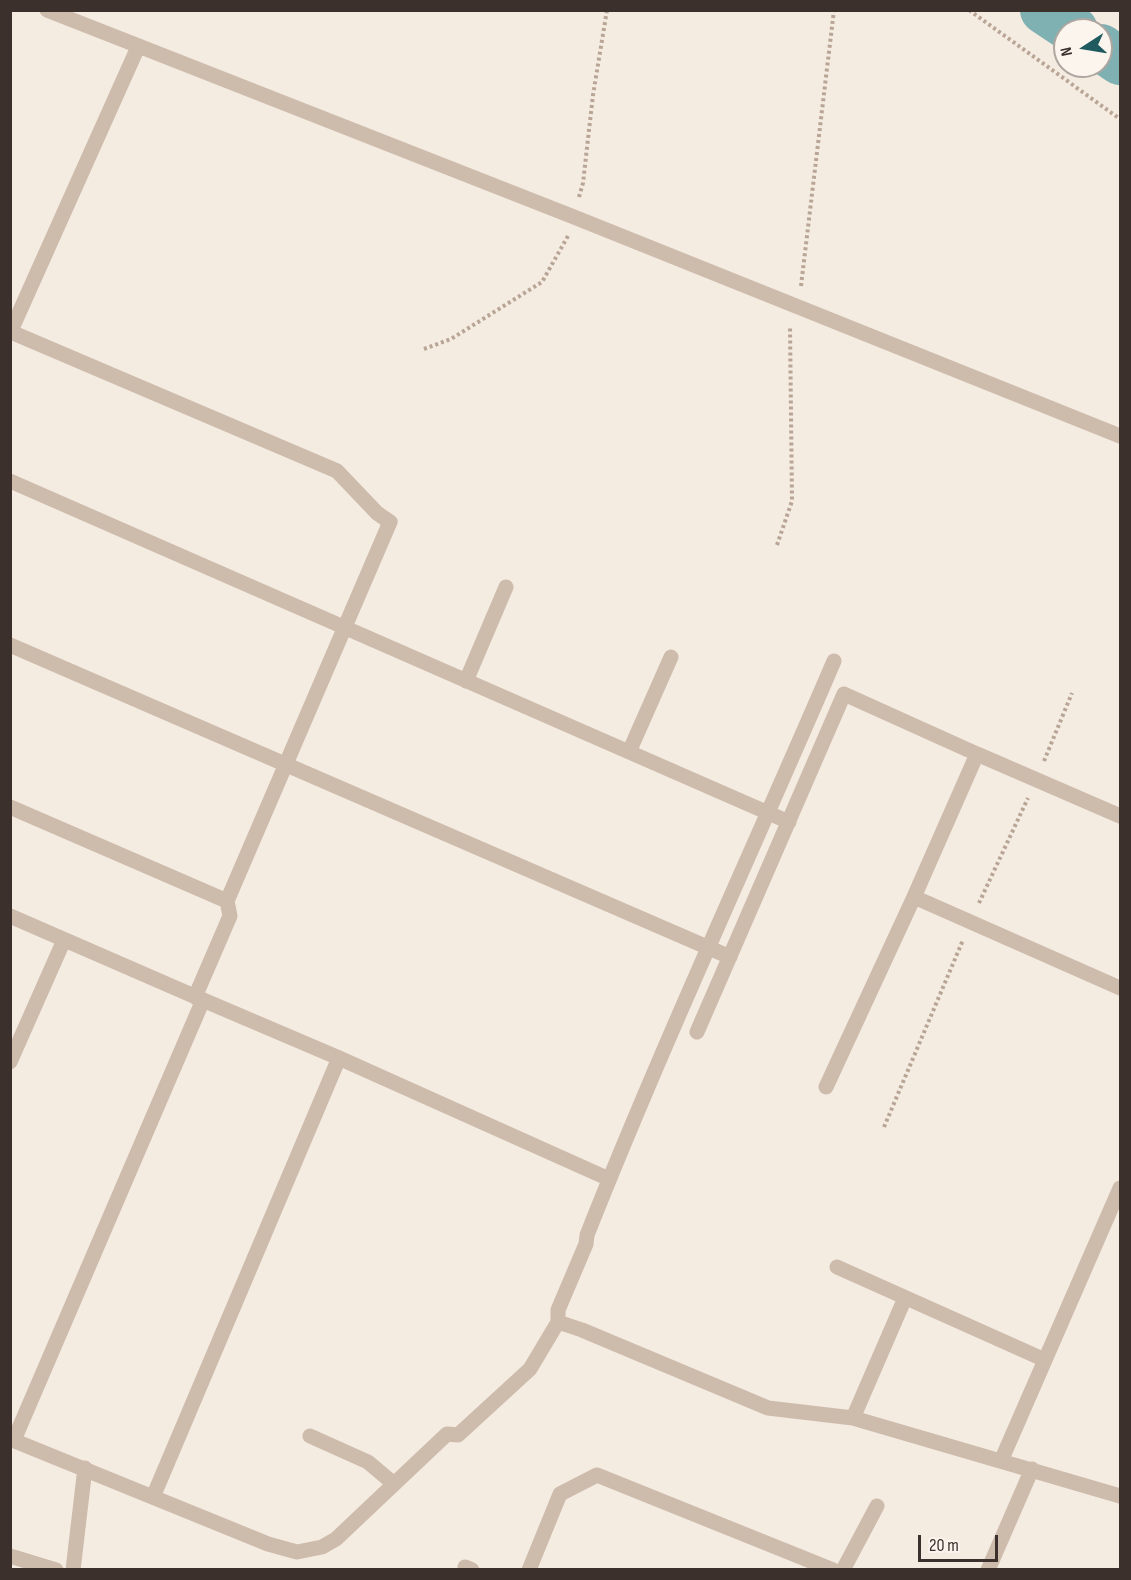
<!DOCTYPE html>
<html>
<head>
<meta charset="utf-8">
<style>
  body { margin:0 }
  #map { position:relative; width:1131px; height:1580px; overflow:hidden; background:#f4ebe1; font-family:"Sofia Sans Condensed",sans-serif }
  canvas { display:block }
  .frame { position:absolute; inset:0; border:12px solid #3b302b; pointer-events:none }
  .north { position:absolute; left:1053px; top:18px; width:60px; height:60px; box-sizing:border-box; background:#fbf5ee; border:2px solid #aea6a0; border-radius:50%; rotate:258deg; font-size:16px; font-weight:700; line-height:24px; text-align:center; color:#3b302b }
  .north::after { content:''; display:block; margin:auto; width:21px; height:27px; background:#1f5a5e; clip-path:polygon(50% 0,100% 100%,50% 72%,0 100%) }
  .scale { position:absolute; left:918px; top:1535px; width:80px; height:27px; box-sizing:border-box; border:3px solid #3b302b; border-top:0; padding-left:8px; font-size:18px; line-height:21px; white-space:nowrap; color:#3b302b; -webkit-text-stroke:4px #fbf5ee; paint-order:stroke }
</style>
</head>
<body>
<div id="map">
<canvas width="1131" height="1580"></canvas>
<div class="frame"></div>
<div class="north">N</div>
<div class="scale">20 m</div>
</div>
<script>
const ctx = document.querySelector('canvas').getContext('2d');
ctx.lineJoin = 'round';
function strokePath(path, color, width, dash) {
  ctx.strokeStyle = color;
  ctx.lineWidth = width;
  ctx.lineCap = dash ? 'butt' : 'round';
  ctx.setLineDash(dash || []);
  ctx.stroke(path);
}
strokePath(new Path2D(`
  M1044,10L1074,30
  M1101,48L1120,61`), '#7fb0b2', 48);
strokePath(new Path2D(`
  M969,10L1120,119
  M579,197L583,183L593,95L607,10
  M801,286L834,10
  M424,349L451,339L542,282L568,236
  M777,545L792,501L790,326
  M1044,761L1072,693
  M979,903L1028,798
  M884,1127L963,940`), '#b9a596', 4, [3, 3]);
strokePath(new Path2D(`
  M47,10L574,217L1120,436
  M11,332L337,471L377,513L390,522L227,901L230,916L195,997
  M10,333L138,47
  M10,481L789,822
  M10,645L730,957
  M466,681L506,587
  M629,752L671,657
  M10,807L227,901
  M914,897L1120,988
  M10,916L203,1000L339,1058L609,1179
  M697,1032L844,694L977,754
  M10,1062L64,940
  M826,1087L914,897L977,754L1120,816
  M837,1267L1045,1360
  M558,1322L582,1330L768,1408L853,1418L1120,1496
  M853,1418L905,1298
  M310,1436L368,1462L394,1484
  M10,1439L268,1544L297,1552L322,1547L336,1539L447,1434L458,1435L530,1369L558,1322V1310L586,1244L587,1235C664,1041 752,852 834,661
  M14,1440L203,1000
  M1001,1461L1120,1188
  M153,1497L339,1058
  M10,1556L56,1570
  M465,1567L472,1570
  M73,1570L85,1468
  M529,1570L560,1494L597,1475L833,1570
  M843,1570L877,1506
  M988,1570L1032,1469`), '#cdbbac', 15);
</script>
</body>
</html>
